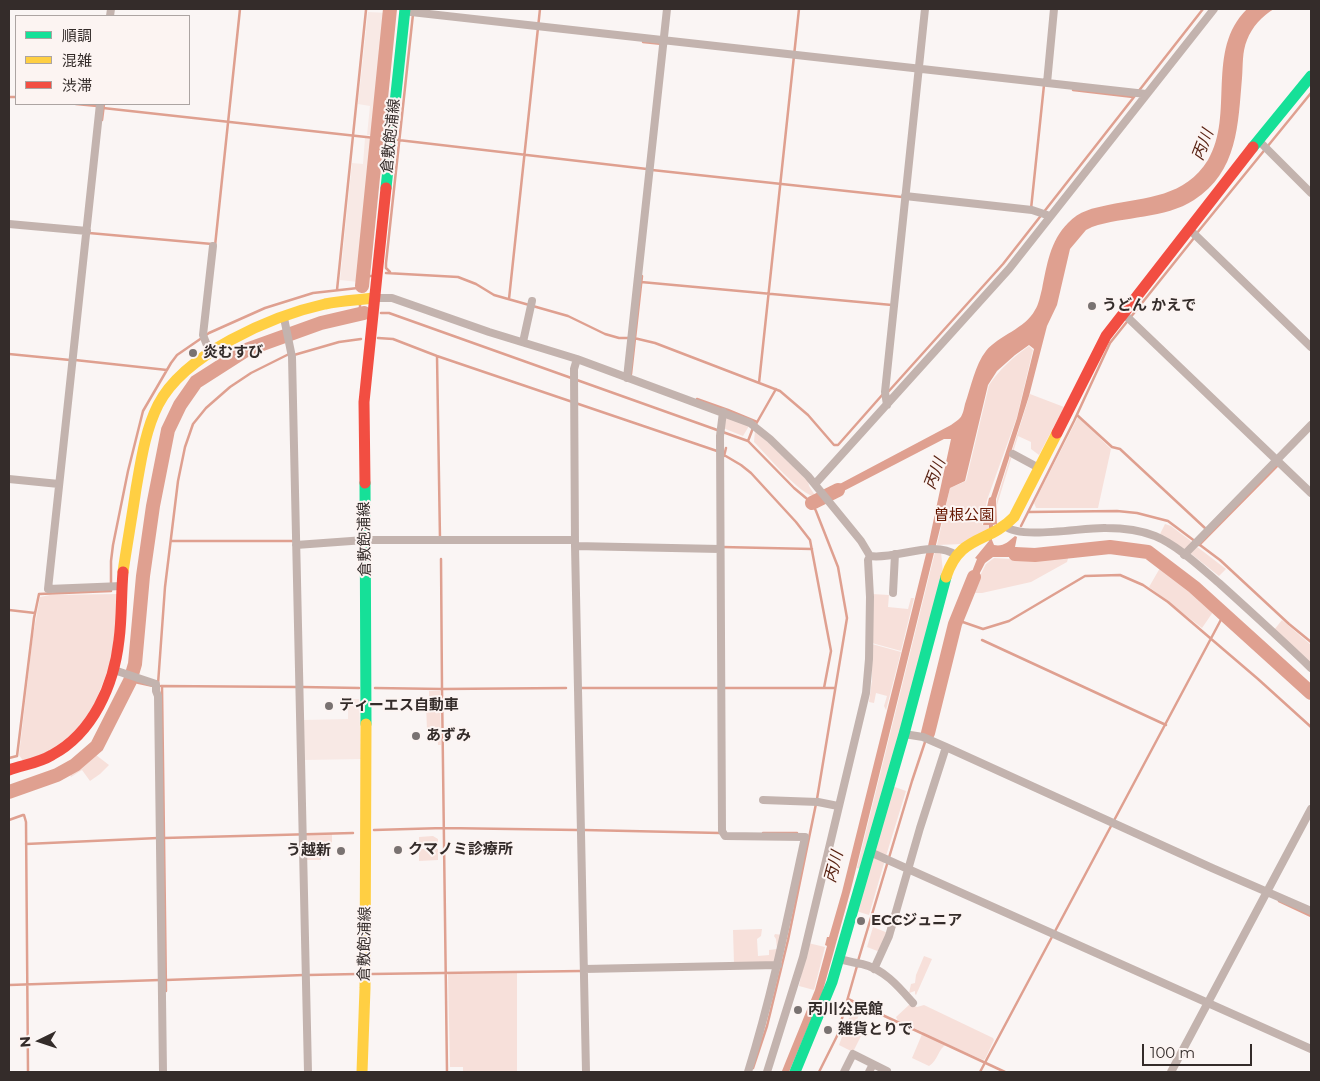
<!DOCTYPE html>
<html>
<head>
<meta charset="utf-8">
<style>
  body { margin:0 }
  #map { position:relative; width:1320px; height:1081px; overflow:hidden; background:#faf5f4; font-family:Montserrat,"Noto Sans JP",sans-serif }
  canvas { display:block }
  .frame { position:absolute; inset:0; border:10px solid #342c2a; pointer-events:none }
  .legend { position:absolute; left:15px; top:15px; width:175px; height:90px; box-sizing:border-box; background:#fcf4f2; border:1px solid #aca4a2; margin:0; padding:6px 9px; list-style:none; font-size:15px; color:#342c2a }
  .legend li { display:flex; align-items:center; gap:10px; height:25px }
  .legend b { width:25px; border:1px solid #aca4a2 }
  .north { position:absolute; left:15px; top:1016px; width:50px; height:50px; -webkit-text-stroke:4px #fcf4f2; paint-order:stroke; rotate:266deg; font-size:14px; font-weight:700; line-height:20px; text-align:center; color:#342c2a }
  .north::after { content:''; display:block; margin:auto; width:18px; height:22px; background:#342c2a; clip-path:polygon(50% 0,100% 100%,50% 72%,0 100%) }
  .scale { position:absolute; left:1142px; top:1044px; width:110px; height:22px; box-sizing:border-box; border:2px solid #342c2a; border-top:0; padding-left:6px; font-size:15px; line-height:18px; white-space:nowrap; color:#342c2a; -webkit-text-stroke:4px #fcf4f2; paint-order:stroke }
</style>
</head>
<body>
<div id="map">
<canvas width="1320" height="1081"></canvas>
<div class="frame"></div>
<ul class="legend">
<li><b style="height:6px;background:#16e098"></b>順調</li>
<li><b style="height:6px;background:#ffcf43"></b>混雑</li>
<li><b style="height:6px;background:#f24e42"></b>渋滞</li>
</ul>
<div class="north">N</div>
<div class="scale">100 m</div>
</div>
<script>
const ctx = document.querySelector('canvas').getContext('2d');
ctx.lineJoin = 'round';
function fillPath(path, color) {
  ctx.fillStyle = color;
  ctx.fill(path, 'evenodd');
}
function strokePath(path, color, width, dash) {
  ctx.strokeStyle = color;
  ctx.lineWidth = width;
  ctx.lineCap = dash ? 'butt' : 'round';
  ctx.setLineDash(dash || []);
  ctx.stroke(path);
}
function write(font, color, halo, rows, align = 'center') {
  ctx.font = font + ' Montserrat,"Noto Sans JP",sans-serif';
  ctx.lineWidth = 4;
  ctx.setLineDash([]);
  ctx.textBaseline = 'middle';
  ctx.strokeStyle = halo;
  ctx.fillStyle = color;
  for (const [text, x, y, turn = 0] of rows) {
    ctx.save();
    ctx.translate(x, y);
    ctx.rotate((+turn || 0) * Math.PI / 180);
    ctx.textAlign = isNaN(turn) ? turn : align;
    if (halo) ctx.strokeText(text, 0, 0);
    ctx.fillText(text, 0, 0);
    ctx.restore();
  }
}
fillPath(new Path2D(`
  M368,12L388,13L376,120L374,121L372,135H367L370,106L358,104Z
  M365,138L372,139L358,282L340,280L352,163L363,164Z
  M348,699H359L361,759L304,760L303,720L348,719Z`), '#f8e9e5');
fillPath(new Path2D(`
  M380,139L386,140L382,174L380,175L377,173Z
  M1029,346L1033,350L1017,417L987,500L982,525H989V531L963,544L937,545L950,488L966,481L989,385C1000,369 1013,357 1029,346Z
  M1030,394L1064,407L1039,455L1031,449V442L1018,436L997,505V512V499Z
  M725,416L749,426L743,436L723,428Z
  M1078,417L1111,449L1098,508H1036L1034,503Z
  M755,430L808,481L809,486L816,497C801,496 766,454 754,442Z
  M1165,524L1171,526L1192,542L1185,550L1160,534Z
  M1196,546L1226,569L1219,576L1190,553Z
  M935,552H941L943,572L887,780L861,869L857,868Z
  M1069,555L1067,562L1031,582L982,593H971L986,564L994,558L1027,560Z
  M1160,568L1194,595L1213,612L1202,628L1149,587Z
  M119,594L116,632L109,667L92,711L63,745L24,762L19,755L33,635L40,597L50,595Z
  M872,594L889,595L888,607L908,609L911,598H914L901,651L872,643Z
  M1282,620L1311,645V664L1274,630Z
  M872,644L901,652L886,710L884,706L887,696L876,693L874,703L869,702L872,680Z
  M429,691H440L441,745H438L437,731H427L426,702H429Z
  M103,742L104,744L96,755L109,765L100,774L90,781L82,770L71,777L69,773L75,769Z
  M892,786L906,791L886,856L875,851Z
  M305,834H332V849H321V860H306Z
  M433,836L438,839V846L419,847V837Z
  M419,849H438V860L419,861Z
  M872,857L885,860L869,915L856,911Z
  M873,927L888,933L880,952L867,947Z
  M762,929L761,936L757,939L758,956L769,955V950L777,949L776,939L774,936L775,934L782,935L776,963L734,964L733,930Z
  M808,943L825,947L814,990L799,986Z
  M924,956L932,959L916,995L915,994V991L909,993L911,984L915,983L916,975Z
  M517,973V1072H463V1067H450L448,974Z
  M910,1004L917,1007L924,1005L993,1038L994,1040L985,1059L983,1060L947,1044C938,1048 938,1061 929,1066L912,1058L923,1032L898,1021L896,1017Z
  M853,1007L861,1010L852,1032L861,1036L853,1052L839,1045Z`), '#f7e0da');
fillPath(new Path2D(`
  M1247,9H1274C1262,16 1252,27 1247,40C1242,52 1243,65 1242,78C1238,124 1238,172 1194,200C1165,219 1124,216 1092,227L1086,230L1070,249L1057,305L1047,326L1029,396L996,499L997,524L993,525L992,540L994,545C1003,547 1008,542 1015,536L1017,537L1015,547L1033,553V557H993L985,563L969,594L964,592L977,559L975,558L989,541V525H983L989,498L991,497L1017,418L1034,349L1029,345L1015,355L997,371L988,385L965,481L950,488L851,889L822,994L789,1072L782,1071L786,1061L815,990L827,946L825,945L827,937H829L842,892L928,546L951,439H944L836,495L830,496L828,492L834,487L951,425C954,423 958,420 960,418C963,415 964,408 965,404C971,387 975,365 986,351C999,335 1025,329 1035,310C1039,304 1040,296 1042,289C1047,265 1050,241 1068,223C1079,211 1093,208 1108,205C1147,197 1185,197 1208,160C1235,115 1205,50 1247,9Z`), '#dfa090');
strokePath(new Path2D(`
  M643,42L662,44
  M1073,90L1133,97
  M9,97H16
  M76,104L97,106
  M103,108L384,139
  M102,120L104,104
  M398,140L647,169
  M652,170L902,197
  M1031,209L1044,85
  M89,233L212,244
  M1197,233L1311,93
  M215,246L240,9
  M390,272L386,268V263L413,14
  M386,273L458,277L476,284L494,295L568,316L605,334L619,338H629
  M364,276H372
  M641,282L892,305
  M337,290L366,10
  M509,299L540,9
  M360,304V314
  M381,313H389L748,441L794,488L812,503L816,511L838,567L847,618L817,799L788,940L767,1026L753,1068
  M378,338L393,339L437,356L717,451
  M634,338L655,343L780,391L808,415L834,445H838L883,394
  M9,354L70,360
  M294,355L339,342L361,339
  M437,356L440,539
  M75,360L167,370
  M631,374L642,276
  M759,383L799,9
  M888,392L1003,264L1203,9
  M697,399L728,410L757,422
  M1077,415L1112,447L1120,449L1206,529
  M756,424L776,389
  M748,441L753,428
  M724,455L741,465L751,473L796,522L810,540L831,651L824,688
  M724,456L726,448
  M1028,512L1117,511L1137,513L1168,521L1220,560L1289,624L1311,642
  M1021,526L1074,421L1110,343L1194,238
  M171,541H294
  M1199,545L1279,464
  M722,547L812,549
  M441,559L442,689L566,688
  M9,610L35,613
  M957,620L983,629L1009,621L1085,576L1120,575L1143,585L1168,602L1258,679L1311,727
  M982,640L1166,725
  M130,681L153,686
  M158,684L165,587L178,481L185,447L193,424L206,408L230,387L251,373L289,354
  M161,686L298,687
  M162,687L164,838L353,833
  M302,687L359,688
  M375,688L442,689L447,1072
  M580,688H835
  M9,758L17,756L34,618L39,594L111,591V561L113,545L128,471L143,411L171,363L177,355L209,333L265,308L313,293L358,288L362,286
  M9,820L23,815H24L26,822L28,1072
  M374,830L444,828L577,830
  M584,830L720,833
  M763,833H797
  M164,839L166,991
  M26,844L158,838
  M1279,901L1311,916
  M858,961L912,781L928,733
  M372,974L581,971
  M308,975L357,974
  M166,980L304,975
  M9,985L160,980
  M848,999L1005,1072
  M819,1072L837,1036L857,966
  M980,1072L1224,614`), '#dfa090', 2.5);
strokePath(new Path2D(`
  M362,286L390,9
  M812,503L838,490
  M1015,554L1035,555L1110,547L1148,552L1194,587L1311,693
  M928,733L955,624L974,577
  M9,792L57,775L75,765L97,746L130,681L135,664L143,576L153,506L168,430L180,405L196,382L246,350L321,323L364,313`), '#dfa090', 14);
strokePath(new Path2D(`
  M404,9L411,12L1146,94
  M110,16L111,9
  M1047,83L1054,9
  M100,104L48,589L122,586
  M1259,141L1311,193
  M905,196L1032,210L1050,216
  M9,224L87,231
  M1189,229L1311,347
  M374,298H392L489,332L577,359L750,423L770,439L808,476L861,541L870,556L868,560L870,597L869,659L866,693L803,957L767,1072
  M1123,313L1311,493
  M284,318L292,357L308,1072
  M523,342L532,301
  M210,353L203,335L213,246
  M577,359L574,369L575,546L586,1072
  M627,378L667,9
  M887,405L885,392L925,9
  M723,412L720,436L722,831L725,836L805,837C788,916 772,995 748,1072
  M1013,454L1039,468
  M9,479L59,484
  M815,484L1009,269L1214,9
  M1005,526C1021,540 1084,527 1106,528C1122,528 1140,530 1155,536C1177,545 1200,567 1219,583C1250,611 1281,639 1311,668
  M296,545L365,540H575
  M575,546L720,549
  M1184,555L1311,425
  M870,556C896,560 933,539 956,555
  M893,593L895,554
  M114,670L156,684V691L158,696L163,1072
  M904,734L923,737L946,747L1212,868L1311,911
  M763,800L818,802L838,806
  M870,852L1311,1049
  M839,959C847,961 855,963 862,964C884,969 899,987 913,1003
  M584,969L778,965
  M874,969L889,936L920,828L946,747
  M873,1064L887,1071
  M844,1072L853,1054L873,1064L869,1072
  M1171,1072L1311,809`), '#c3b3ae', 8);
strokePath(new Path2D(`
  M1253,147L1311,76
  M386,188L405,9
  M365,483L366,724
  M795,1072L832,982L904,734L946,577`), '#16e098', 11);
strokePath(new Path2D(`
  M123,572C127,544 132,517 136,489C141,461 145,431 158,405C184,354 271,316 325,304C341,301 358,300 374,298
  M946,577C960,534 988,544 1014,517L1057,433
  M362,1072L365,988L366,724`), '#ffcf43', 11);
strokePath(new Path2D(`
  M1057,433L1106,336L1253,147
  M365,483L364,402L386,188
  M9,770C23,765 39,763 52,755C93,733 114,685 119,640C122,618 121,595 123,572`), '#f24e42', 11);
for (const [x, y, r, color] of [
  [1092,306,5,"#797271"],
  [193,353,5,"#797271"],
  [329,706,5,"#797271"],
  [416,736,5,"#797271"],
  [398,850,5,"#797271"],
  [341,851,5,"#797271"],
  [861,921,5,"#797271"],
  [798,1010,5,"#797271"],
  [828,1030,5,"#797271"]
]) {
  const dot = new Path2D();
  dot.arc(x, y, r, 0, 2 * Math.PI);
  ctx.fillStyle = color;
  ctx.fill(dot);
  strokePath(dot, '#fcf4f2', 2);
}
write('15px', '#342c2a', '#fcf4f2', [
  ["倉敷飽浦線",391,136,-84],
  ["倉敷飽浦線",365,539,-91],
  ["倉敷飽浦線",365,944,-89]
]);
write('bold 15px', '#342c2a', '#fcf4f2', [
  ["うどん かえで",1102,306],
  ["炎むすび",203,353],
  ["ティーエス自動車",339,706],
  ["あずみ",426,736],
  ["クマノミ診療所",408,850],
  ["う越新",331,851,"right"],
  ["ECCジュニア",871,921],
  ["丙川公民館",808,1010],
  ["雑貨とりで",838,1030]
], 'left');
write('15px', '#651600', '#fcf4f2', [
  ["曽根公園",964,516]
]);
write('italic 16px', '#561f0f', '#fcf4f2', [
  ["丙川",1203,145,-69],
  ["丙川",935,474,-69],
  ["丙川",834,867,-75]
]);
</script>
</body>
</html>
